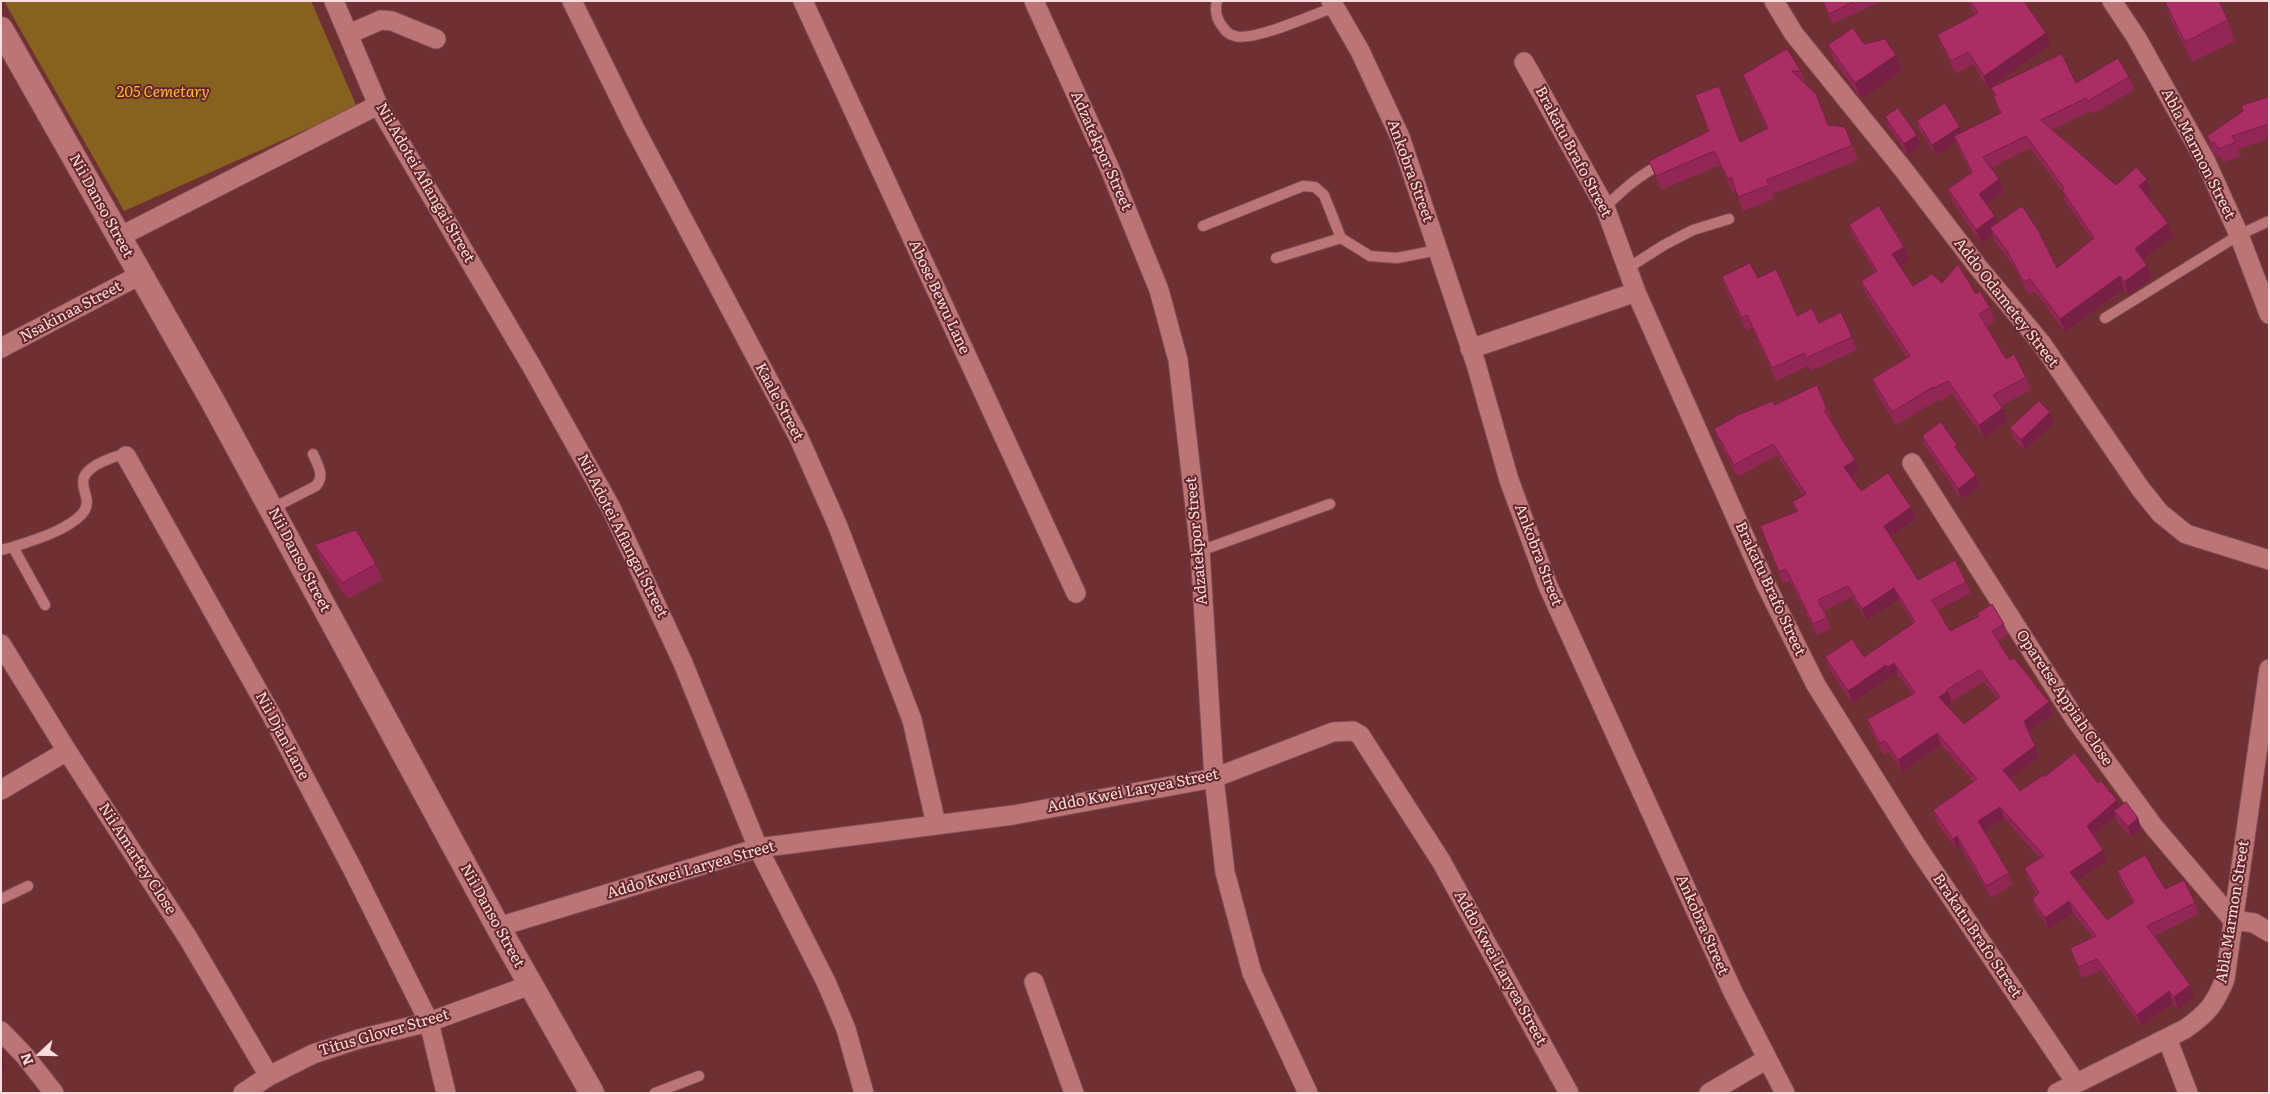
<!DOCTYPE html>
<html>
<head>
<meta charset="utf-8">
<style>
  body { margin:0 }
  #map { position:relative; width:2270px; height:1094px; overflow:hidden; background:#6f3034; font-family:Literata,serif }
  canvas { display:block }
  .frame { position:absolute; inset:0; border:2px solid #fcdcdc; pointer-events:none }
  .north { position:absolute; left:15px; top:1029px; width:50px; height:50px; -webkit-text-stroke:4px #63262a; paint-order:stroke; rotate:249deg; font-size:14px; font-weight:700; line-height:20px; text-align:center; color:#fcdcdc }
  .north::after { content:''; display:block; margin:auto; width:18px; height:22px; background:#fcdcdc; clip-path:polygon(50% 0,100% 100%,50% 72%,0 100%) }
</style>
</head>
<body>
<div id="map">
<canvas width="2270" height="1094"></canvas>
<div class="frame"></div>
<div class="north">N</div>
</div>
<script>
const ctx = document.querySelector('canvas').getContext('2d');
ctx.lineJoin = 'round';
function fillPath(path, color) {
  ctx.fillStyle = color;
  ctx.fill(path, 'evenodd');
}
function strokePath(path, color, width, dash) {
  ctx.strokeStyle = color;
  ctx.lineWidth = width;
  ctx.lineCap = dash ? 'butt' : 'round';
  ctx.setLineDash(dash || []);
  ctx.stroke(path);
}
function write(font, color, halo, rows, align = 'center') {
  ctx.font = font + ' Literata,serif';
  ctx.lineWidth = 4;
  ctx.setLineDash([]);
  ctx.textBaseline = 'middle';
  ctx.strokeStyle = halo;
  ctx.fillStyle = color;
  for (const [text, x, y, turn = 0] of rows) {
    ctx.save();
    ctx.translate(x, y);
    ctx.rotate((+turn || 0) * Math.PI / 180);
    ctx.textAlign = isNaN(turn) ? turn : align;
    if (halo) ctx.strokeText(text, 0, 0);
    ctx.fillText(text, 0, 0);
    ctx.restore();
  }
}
fillPath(new Path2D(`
  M4,1H311L357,107L124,211Z`), '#86611f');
const service = new Path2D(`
  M1217,1C1215,8 1216,17 1220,23C1224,29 1227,34 1235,36C1253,42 1314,14 1335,7
  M1605,207C1624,189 1640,174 1664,163
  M1203,226L1303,186L1315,187L1324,195L1341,238
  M1276,258L1341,238L1370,256L1397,258L1438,250
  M1628,268L1664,245L1693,230L1729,219
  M2105,318L2239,235L2269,221
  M271,509L316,486C325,475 318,466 313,454
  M13,547C34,540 66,531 82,514C99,495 62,480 104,461C112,458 118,454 126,456
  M1,550L13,547L45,605
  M1200,551L1330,504
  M1,899L28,886
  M655,1093L699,1076`);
const minor = new Path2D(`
  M334,1L378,105L532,367L611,508L683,663L758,848L826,982L846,1029L864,1093
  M572,1L634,127L798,436L837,524L912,720L936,824
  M803,1L1076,593
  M1034,1L1110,169L1159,290L1178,360L1200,551L1214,778L1225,872L1252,973L1308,1093
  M1331,1L1360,51L1400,137L1476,364L1509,480L1548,586L1733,992L1785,1093
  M1774,1L1794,34L1903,169L1978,267L2042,344L2140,488L2160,513L2186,534L2269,560
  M2112,1L2136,37L2206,162L2239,235L2269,314
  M349,34L381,20L392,21L436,39
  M1524,62L1605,207L1636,292L1765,583L1816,685L1916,845L2076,1083
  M119,237L378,105
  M1,348L140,275
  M1470,349L1636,292
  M126,456L272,716L352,868L429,1022L446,1093
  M1912,463L2075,719L2154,827L2233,920L2254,923L2269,932
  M1,644L67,751L188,938L269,1076
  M1,790L67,751
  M498,927L758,848L1013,815L1214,778L1333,732L1353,731L1360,735L1441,861L1569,1093
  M1034,982L1074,1093
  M1,1031L25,1056L54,1093
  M2167,1038L2188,1093
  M243,1093L269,1076L313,1054L359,1039L429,1022L530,985
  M1709,1093L1767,1059
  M2057,1093L2185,1029C2208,1013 2215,1004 2225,979L2269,669`);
const tertiary = new Path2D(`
  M1,29L212,400L498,927L592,1093`);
strokePath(service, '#814d52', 12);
strokePath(minor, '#814d52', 21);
strokePath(tertiary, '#814d52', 26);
strokePath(service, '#bc7577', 10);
strokePath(minor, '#bc7577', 19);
strokePath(tertiary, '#bc7577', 24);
fillPath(new Path2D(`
  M1823,1H1882L1832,24Z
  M1967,1H2024L2050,45L1988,89L1973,64L1956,74L1942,47L1937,35L1976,15Z
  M2165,2L2228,20L2235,41L2192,62L2172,22Z
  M1864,44L1896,55L1902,71L1861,99L1834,60L1828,45Z
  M1801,71L1806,85L1828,125L1852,145L1858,160L1772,194L1774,199L1743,211L1736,191L1733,193L1720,165L1661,190L1649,161L1708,131L1740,142L1767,129L1748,89L1743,75Z
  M2129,77L2134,90L2093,114L2091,111L2053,129L2116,185L2152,192L2147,196L2168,223L2173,236L2143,259L2147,265L2152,278L2128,295L2124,289L2065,332L2035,292L2029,295L2012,264L1995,241L1993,235L1981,243L1953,202L1948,189L1971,173L1959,149L1956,142L1936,155L1920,131L1917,121L1962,132L2000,114L1993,96H1994L1991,88L2076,83ZM2030,148L2063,192L2066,202L2092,240L2057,268L1997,223L1987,204L2004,192L1999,179L1991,168Z
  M2269,97V139L2238,149L2241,156L2224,162L2219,156L2216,157L2212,150L2207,136Z
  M1885,117L1917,135L1921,146L1908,155L1889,128Z
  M1849,225L1904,247L1909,260L1899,266L1913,286L1942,283L1976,294L1990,308L1995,321L1986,326L2006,359L2026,377L2031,390L2001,406L2008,421L1984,438L1952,394L1939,402L1938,400L1896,425L1876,392L1872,379L1907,358L1866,294L1861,281L1875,272L1854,238Z
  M1722,277L1758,278L1797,316L1819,323L1852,337L1857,350L1811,371L1808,366L1776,381L1752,328L1746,331L1726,290Z
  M1774,405L1827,409L1832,420L1830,421L1859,472L1851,477L1861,491L1911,507L1916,519L1890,536L1918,580L1966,582L1971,593L1938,610L1950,631L1978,617L1977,613L2004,624L2008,635L1998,641L2010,660L2049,702L2053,714L2029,732L2039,757L2010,779L2020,791L2044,777L2098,783L2120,807L2138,818L2141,829L2131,838L2118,822L2116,816L2094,835L2107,861L2077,881L2107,920L2133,903L2121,883L2117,871L2165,889L2195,903L2199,914L2154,936L2194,997L2178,1009L2173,1003L2141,1026L2101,970L2082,978L2070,948L2093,938L2073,913L2049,929L2036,910L2032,899L2037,895L2028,879L2024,868L2040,858L2004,818L1984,831L2009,873L2013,884L1991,898L1961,848L1957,850L1937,822L1933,810L1974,782L1941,745L1902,772L1889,752L1884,755L1871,731L1867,719L1912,694L1898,674L1892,678L1891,676L1852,703L1829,668L1825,657H1864L1913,624L1899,600L1866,620L1852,597L1824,611L1831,629L1817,635L1790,581L1783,583L1760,526L1796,511L1792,502L1803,496L1777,455L1738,477L1718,440L1714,429ZM1984,682L1997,699L1964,724L1947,706L1952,703V701Z
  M2054,423L2025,450L2014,439L2010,428Z
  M1922,436L1960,454L1976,475L1980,486L1961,499L1925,446Z
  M315,545L376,564L382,580L348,599L321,560Z`), '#922756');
fillPath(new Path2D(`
  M2046,33L2050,45L1988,89L1984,76Z
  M1896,55L1902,71L1861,99L1855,83Z
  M1960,127L1964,137L1954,136L1956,142L1936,155L1932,145Z
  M1917,135L1921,146L1908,155L1904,144Z
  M1999,179L2004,192L1984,206L1979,194Z
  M2147,179L2152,192L2144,199L2139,186Z
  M1995,216L2000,229L1990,228L1993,235L1981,243L1976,230Z
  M2168,223L2173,236L2140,262L2135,249Z
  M1904,247L1909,260L1897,268L1892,254Z
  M2147,265L2152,278L2128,295L2124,282Z
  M2120,276L2124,289L2065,332L2060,319Z
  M2003,408L2008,421L1984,438L1979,425Z
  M2050,412L2054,423L2025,450L2021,440Z
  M1855,460L1859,472L1849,478L1844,467Z
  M1976,475L1980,486L1961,499L1958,489Z
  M1911,507L1916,519L1888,538L1884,526Z
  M1894,588L1899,600L1866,620L1862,609Z
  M1894,663L1898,674L1892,678L1888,667Z
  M1886,665L1891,676L1852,703L1848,691Z
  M1948,691L1952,703L1943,709L1939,697Z
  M2049,702L2053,714L2028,732L2024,721Z
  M1937,733L1941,745L1902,772L1898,760Z
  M2035,746L2039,757L2007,781L2003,770Z
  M2117,800L2121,811H2114L2116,816L2091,837L2087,826Z
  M2000,807L2004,818L1982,833L1978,821Z
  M2138,818L2141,829L2131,838L2128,827Z
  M1957,836L1961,848L1957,850L1953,839Z
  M2103,850L2107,861L2074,883L2070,872Z
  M2069,901L2073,913L2049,929L2045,918Z
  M2190,985L2194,997L2178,1009L2174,997Z
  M2169,991L2173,1003L2141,1026L2137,1015Z
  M1,1053L7,1068L1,1071Z`), '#772046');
const building = new Path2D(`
  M1823,1H1855L1829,14Z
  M1970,1H2024L2046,33L1984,76L1968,52L1951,61L1937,35L1978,13Z
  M2166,1H2219L2228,20L2185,42L2165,2Z
  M1853,28L1864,44L1885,39L1896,55L1855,83L1828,45Z
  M1787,49L1801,71H1792L1816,94L1828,125L1845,127L1852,145L1767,180L1769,185L1738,197L1731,177L1728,179L1714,151L1656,176L1649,161L1709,131L1695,95L1719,86L1740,142L1768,128L1743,75Z
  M2062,54L2076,83L2118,58L2129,77L2088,101L2086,98L2041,120L2116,185L2136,167L2147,179L2139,186L2168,223L2135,249L2147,265L2124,282L2120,276L2060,319L2030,279L2024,282L2007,251L1990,228L2022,206L2038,230L2057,268L2094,238L2062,190L2064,188L2026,136L1983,157L1999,179L1979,194L1995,216L1976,230L1948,189L1972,172L1954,136L2001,113L1993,96L1996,95L1991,88Z
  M2269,97V124L2232,136L2236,142L2219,149L2214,142L2211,143L2207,136L2243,111L2241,106Z
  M1945,103L1960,127L1932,145L1917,121Z
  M1898,108L1917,135L1904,144L1885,117Z
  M1879,206L1904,247L1892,254L1913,286L1932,274L1942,283L1958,264L1976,294L1980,291L1990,308L1979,314L2006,359L2014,354L2026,377L1993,395L2003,408L1979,425L1948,381L1934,388L1933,387L1892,412L1872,379L1910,356L1861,281L1877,271L1849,225Z
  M1750,263L1758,278L1776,269L1797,316L1812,308L1819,323L1841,312L1852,337L1806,358L1804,353L1772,368L1747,315L1742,318L1722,277Z
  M1817,385L1827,409L1824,410L1855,460L1844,467L1861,491L1888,473L1911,507L1884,526L1918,580L1955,560L1966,582L1932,600L1950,631L1979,616L1977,613L1992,604L2004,624L1992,631L2010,660L2014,658L2049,702L2024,721L2035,746L2003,770L2020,791L2043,775L2044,777L2075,753L2098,783L2101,781L2117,800L2087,826L2103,850L2070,872L2107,920L2134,902L2117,871L2145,855L2165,889L2184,880L2195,903L2147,926L2190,985L2174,997L2169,991L2137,1015L2097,959L2078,967L2070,948L2096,936L2069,901L2045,918L2032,899L2039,893L2024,868L2044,856L2000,807L1978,821L2009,873L1986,886L1957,836L1953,839L1933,810L1977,779L1937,733L1898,760L1885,741L1880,743L1867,719L1915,693L1894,663L1888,667L1886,665L1848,691L1825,657L1852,639L1864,657L1915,622L1894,588L1862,609L1848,586L1818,600L1827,617L1813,624L1786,569L1779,572L1760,526L1798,511L1792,502L1806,494L1773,444L1734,465L1714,429L1738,415L1773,401L1774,405ZM1980,670L2000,697L1964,724L1939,697L1948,691L1947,690Z
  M2039,401L2050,412L2021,440L2010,428Z
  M1941,422L1957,445L1955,447L1976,475L1958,489L1922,436Z
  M356,530L376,564L342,583L315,545Z
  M2126,802L2138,818L2128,827L2114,811Z`);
fillPath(building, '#aa2d64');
strokePath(building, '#772046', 1);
write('italic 15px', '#ffb936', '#63262a', [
  ["205 Cemetary",163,93]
]);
write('15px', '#fcdcdc', '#63262a', [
  ["Adzatekpor Street",1101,151,66],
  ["Brakatu Brafo Street",1573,152,62],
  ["Abla Marmon Street",2198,154,63],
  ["Ankobra Street",1410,171,70],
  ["Nii Adotei Aflangai Street",425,183,60],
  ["Nii Danso Street",101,206,61],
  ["Abose Bewu Lane",939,297,65],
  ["Addo Odametey Street",2006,303,52],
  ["Nsakinaa Street",71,312,-28],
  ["Kaale Street",779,402,62],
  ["Nii Adotei Aflangai Street",622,536,63],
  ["Adzatekpor Street",1197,541,-95],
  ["Ankobra Street",1538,555,69],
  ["Nii Danso Street",299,560,62],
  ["Brakatu Brafo Street",1770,589,65],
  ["Oparetse Appiah Close",2064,698,56],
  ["Nii Djan Lane",282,736,62],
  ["Addo Kwei Laryea Street",1133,791,-11],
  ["Nii Amartey Close",137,859,57],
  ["Addo Kwei Laryea Street",691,870,-16],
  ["Abla Marmon Street",2233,912,-81],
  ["Nii Danso Street",492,916,61],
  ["Ankobra Street",1702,925,66],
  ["Brakatu Brafo Street",1977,936,56],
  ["Addo Kwei Laryea Street",1500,968,61],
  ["Titus Glover Street",384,1033,-16]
]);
</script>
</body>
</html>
